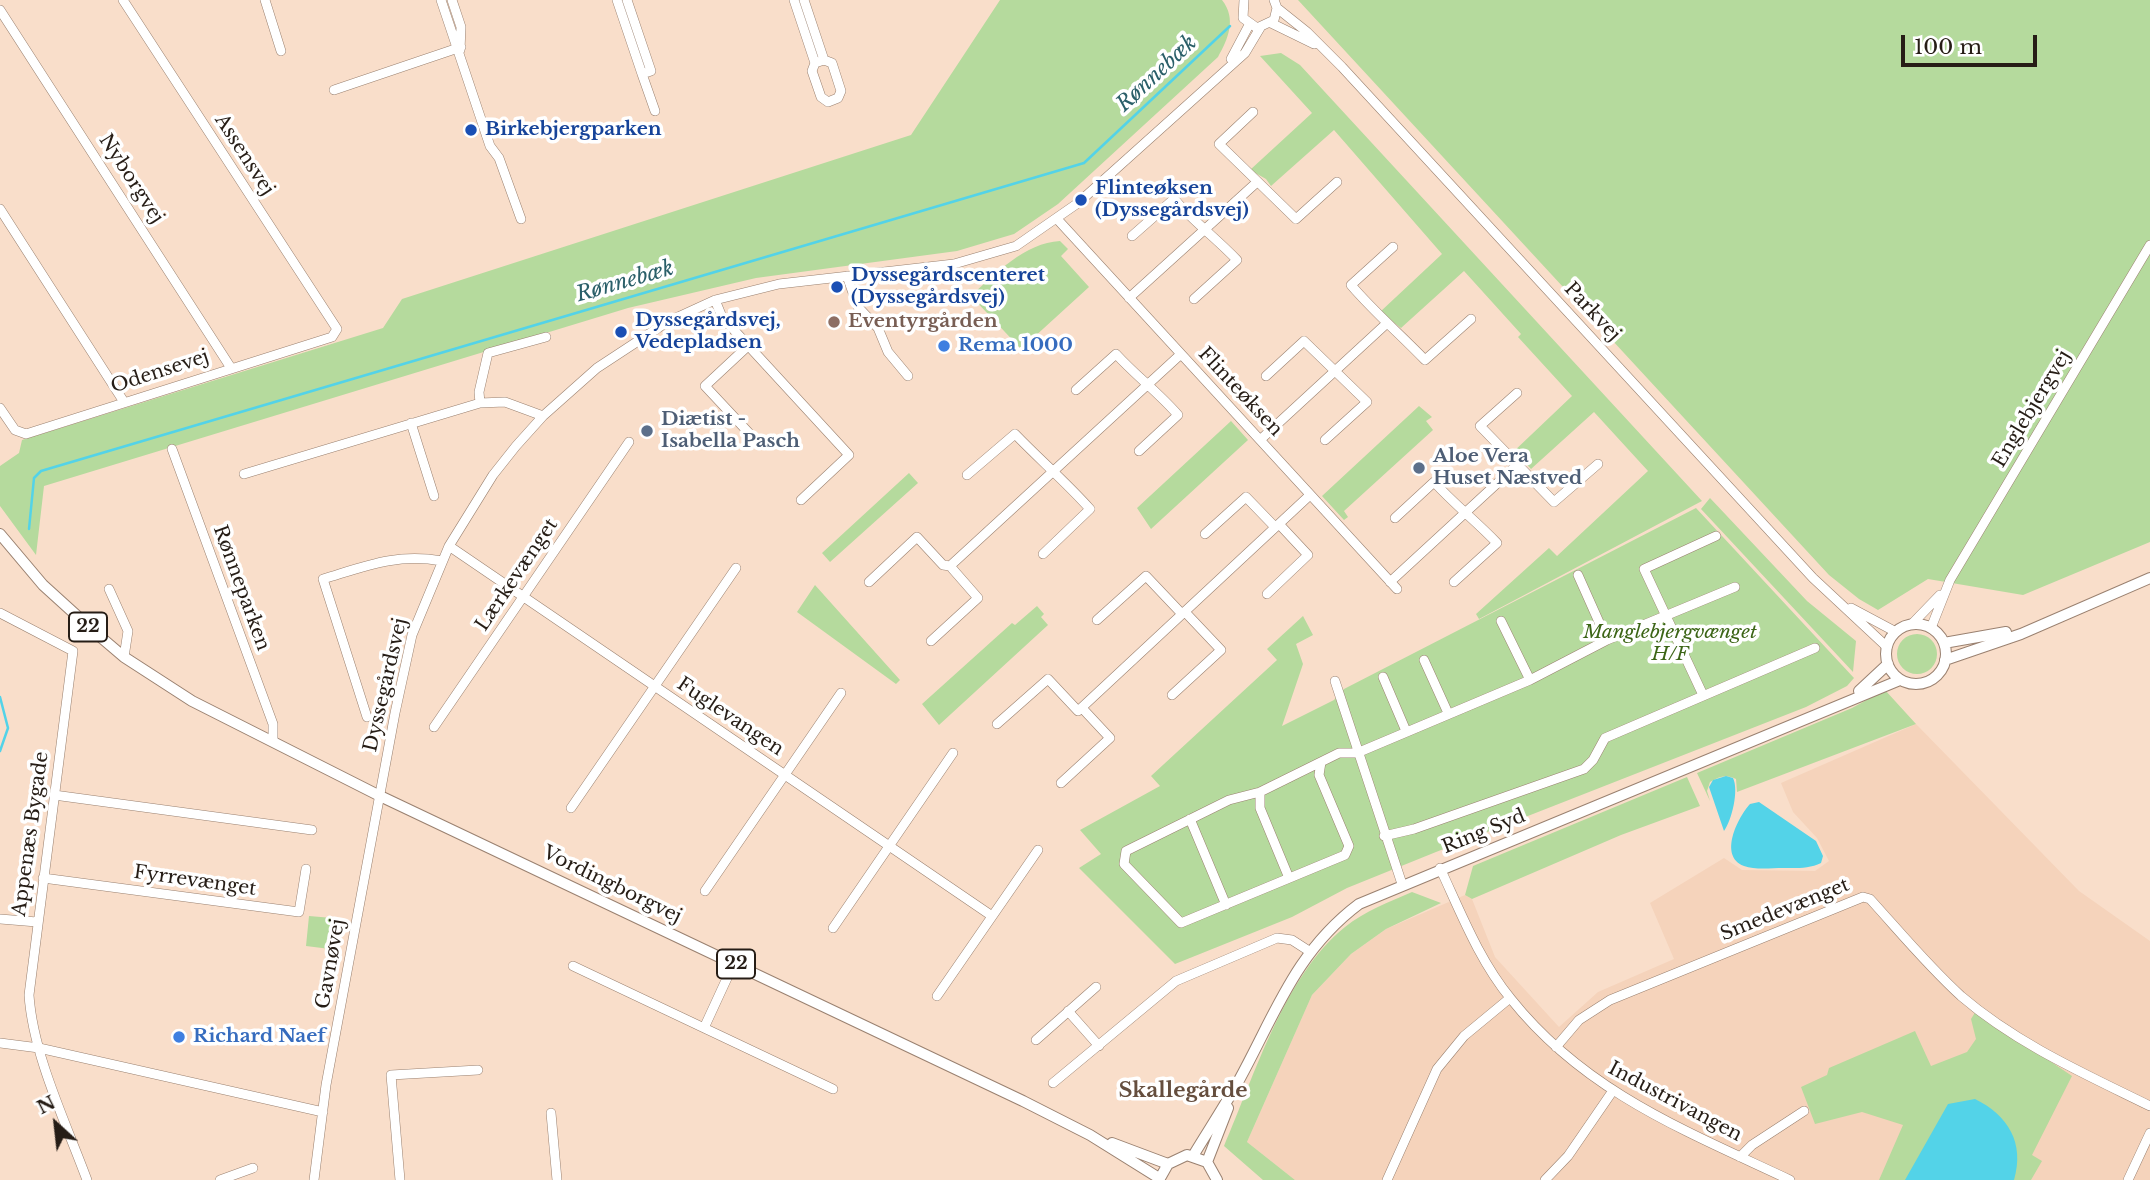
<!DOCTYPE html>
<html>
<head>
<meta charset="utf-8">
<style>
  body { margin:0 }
  #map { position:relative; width:2150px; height:1180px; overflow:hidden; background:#f9deca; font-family:"Libre Baskerville",serif }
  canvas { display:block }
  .north { position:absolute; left:21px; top:1089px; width:70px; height:70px; -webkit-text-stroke:5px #fff; paint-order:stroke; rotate:333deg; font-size:19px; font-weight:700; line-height:28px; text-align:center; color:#261d16 }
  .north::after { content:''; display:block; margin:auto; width:24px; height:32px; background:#261d16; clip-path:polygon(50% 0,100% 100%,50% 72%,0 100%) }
  .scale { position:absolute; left:1901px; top:35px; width:136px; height:32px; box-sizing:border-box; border:4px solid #261d16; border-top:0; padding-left:9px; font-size:21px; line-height:24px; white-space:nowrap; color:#261d16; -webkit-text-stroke:5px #fff; paint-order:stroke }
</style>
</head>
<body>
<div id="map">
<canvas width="2150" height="1180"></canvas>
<div class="north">N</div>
<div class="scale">100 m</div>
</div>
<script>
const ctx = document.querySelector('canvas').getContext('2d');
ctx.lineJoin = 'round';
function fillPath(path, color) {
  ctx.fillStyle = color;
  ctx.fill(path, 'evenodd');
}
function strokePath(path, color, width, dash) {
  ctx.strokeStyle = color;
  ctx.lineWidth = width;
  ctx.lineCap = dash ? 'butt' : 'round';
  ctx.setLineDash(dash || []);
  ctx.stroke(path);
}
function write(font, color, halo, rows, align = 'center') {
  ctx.font = font + ' "Libre Baskerville",serif';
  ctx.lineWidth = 7;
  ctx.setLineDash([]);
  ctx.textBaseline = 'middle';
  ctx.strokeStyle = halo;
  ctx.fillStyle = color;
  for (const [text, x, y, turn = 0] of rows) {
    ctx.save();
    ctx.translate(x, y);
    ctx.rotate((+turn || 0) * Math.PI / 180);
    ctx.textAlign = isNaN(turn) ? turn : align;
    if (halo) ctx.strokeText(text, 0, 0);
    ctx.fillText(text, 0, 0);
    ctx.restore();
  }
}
fillPath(new Path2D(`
  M1916,724L2079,891L2150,941V1180H1295L1247,1142L1312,995L1351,954L1386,929L1465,895L1472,899L1495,957L1559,1027L1598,992L1674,959L1650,903L1724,858L1742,870L1815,871L1829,861L1817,838L1793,812L1781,783Z`), '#f5d3bb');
fillPath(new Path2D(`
  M1000,0H1222C1237,19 1228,39 1218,57L1058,204L1014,234L957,251L756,278L628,308L44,486L36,555L0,506V466L19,453L22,440L383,328L402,299L911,135Z
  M1298,0H2150V542L2023,595L1928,579L1878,610L1859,599L1829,575Z
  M1281,53L1300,65L1702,501L1479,619L1476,614L1549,548L1557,556L1648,471L1594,412L1531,469L1521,458L1511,454L1572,396L1518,337L1521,334L1464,271L1401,328L1380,312L1442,254L1334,130L1271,186L1266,179L1250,170L1312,113L1260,56Z
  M1060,241L1068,249L1061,256L1089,287L1021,349L971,296C996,273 1025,243 1060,241Z
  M1419,406L1432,417L1426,421L1433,430L1344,511L1348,517L1344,520L1322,496Z
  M1231,421L1248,440L1151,529L1137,508Z
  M909,473L918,483L830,562L822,553Z
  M1710,498L1807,601L1856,641L1853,672L1701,509Z
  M1696,508L1854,678L1847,686L1806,707L1436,852L1347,888L1292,917L1175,964L1079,868L1101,854L1080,830L1160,786L1151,776L1277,660L1267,649L1303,616L1313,635L1296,644L1303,664L1282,726L1334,700L1344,689Z
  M815,585L900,680L896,684L797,612Z
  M1037,606L1044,614L1041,617L1048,625L939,725L922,704L1012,623L1015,625Z
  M1897 654a20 20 0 1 1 40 0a20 20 0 1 1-40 0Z
  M1885,690L1916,724L1737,792L1736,779C1726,774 1720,776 1710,782L1707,791L1710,801L1697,773L1852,708Z
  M1687,777L1700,806L1621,835L1472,899L1465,895L1473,866Z
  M1412,892L1441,903L1386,929L1351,954L1312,995L1247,1142L1295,1180H1263L1224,1146C1255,1075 1284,976 1345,927C1365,911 1389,902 1412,892Z
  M309,916L344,919L338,950L306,946Z
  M1976,1011L2072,1076L2032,1155L2042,1161L2031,1180H1879L1903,1125L1862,1112L1815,1124L1801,1087L1827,1075L1829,1068L1915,1031L1931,1066L1967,1052L1976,1039L1971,1019Z`), '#b5da9d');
fillPath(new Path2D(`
  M1726,776L1733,778C1739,790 1732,820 1724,831L1709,787L1713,780Z
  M1759,802L1816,841L1823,856L1821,863C1809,869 1795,868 1783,868C1771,868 1755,870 1744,866C1718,856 1738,817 1750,804Z
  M1975,1099C2008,1115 2025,1143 2014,1180H1905L1948,1104Z`), '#53d3e8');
strokePath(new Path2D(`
  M29,529L34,478L41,471L1084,163L1230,26
  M0,697L8,728L0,751`), '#53d3e8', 2.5);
const minor = new Path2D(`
  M265,0L281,51
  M441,0L490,146L499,158L521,219
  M452,0L461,27L460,50
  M617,0L642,74
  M627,0L651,71L642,74L655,111
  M794,0L815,63L812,71L821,97L828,102L838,98L841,91L832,63L824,60L815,63
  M804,0L824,60
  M1244,0L1243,18L1257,28L1274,20L1277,8L1274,0
  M1277,8L1307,32L1342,67L1813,578L1887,647
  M0,10L231,368
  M1271,23L1314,44
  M1231,59L1249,25
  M334,90L461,47
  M1253,112L1219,144L1296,219L1337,182
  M0,209L124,402
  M1058,220L1397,589
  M1132,236L1174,199C1194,222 1216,238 1237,260L1194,299
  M1393,247L1351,285C1375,313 1400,334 1425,360L1471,319
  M847,276L858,307L878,328L888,352L908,376
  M1129,298L1256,183
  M715,300L722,317L849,455L801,500
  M749,345L705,386L749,433
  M1266,376L1304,341L1367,402L1325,440
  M1076,390L1116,354C1136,376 1158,392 1178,415L1139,451
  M1517,393L1480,426L1554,502L1598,464
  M480,403L479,392L488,353L546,337
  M0,408L15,430L26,434L332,337L337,329L123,0
  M411,423L434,496
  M1260,440L1386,324
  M172,449L273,724V739
  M244,474L480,403L505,402L543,416
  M967,475L1015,434C1040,460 1066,482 1090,509L1043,554
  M1395,518L1434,482C1455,505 1476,521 1497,543L1454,582
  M1205,534L1246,497L1275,527
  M449,546L992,916
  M1578,575L1607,640
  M869,582L917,537L943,565L950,566L1181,354
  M1390,582L1517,465
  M109,589L128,631L124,657
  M1267,594L1308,555L1279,524
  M1851,608L1896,632
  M0,613L73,651L29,995C33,1055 66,1123 87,1180
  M1097,620L1146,576L1182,614
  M1501,621L1530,680
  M1912,624L1940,595
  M1931,628L1950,580L2150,245
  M931,641L978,598L950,566
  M1424,660L1448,713
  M1383,677L1406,731
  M1335,681L1402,884
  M1172,695L1221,650L1185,612
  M1703,695L1644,569L1716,536
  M367,717L323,579C366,566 396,553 442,561
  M997,724L1048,679L1078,711L1310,495
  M434,727L629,442
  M1321,762L1319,775L1349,846L1345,855L1181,923L1124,864L1126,851L1229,800L1260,792L1339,753H1357L1530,680L1607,640L1735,587
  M1061,783L1110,738L1082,708
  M1260,792V808L1289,878
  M54,795L312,830
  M571,808L736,568
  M1190,819L1226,905
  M1384,836L1414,829L1584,769L1593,760L1605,738L1815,648
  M1440,868C1461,913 1479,960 1511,999C1585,1092 1686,1131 1790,1180
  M43,878L299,912L306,869
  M705,891L841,693
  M0,919L37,922
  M833,928L953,753
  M573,966L833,1089
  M937,996L1038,850
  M1068,1011L1099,1046
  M704,1028L734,963
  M1036,1040L1096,987
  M0,1043L39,1048L323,1112
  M1556,1047L1579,1020L1610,1000L1863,897L1870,899C1900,932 1928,966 1961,996C2017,1044 2085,1074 2150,1106
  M1053,1083L1176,981L1277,938L1292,940L1309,951
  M551,1113L557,1180
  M1740,1157L1752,1145L1804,1111
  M220,1180L253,1168
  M314,1180L326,1085L395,713L412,635L449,546L493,475L516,446L543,416L597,368L667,322L715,300L779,284L954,264L1016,246L1078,203L1245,53L1260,28
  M400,1180L391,1075L478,1070
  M1387,1180L1437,1069L1464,1036L1510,998
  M1545,1180L1568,1156L1612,1092
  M2128,1180L2150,1133`);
const major = new Path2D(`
  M0,534L43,585L97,634L124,657L192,701L380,796L1023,1101L1090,1135L1159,1178
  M1886 654a30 30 0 1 1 60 0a30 30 0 1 1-60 0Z
  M1944,643L2006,632
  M1945,660L2021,634L2150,578
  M1859,691L1888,664
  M1112,1143L1168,1164
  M1193,1156C1208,1131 1224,1107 1238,1082C1275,1015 1295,952 1359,904L1900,680
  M1207,1162L1228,1108
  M1159,1180L1168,1164L1187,1155L1207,1162L1217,1180`);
strokePath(minor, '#9a8170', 10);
strokePath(major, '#9a8170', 12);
strokePath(minor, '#fff', 9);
strokePath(major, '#fff', 10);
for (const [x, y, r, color] of [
  [471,130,7,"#1a4fb4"],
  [1081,200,7,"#1a4fb4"],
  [837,287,7,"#1a4fb4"],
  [834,322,7,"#8d6e63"],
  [621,332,7,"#1a4fb4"],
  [944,346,7,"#3f7fe0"],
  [647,431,7,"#5c6f8a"],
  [1419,468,7,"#5c6f8a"],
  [179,1037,7,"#3f7fe0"]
]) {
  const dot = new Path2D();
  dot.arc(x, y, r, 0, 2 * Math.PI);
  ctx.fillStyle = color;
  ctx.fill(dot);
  strokePath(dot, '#fff', 2.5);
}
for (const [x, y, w] of [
  [88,627,38],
  [736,964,38]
]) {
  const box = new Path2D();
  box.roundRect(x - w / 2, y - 14.5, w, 29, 5);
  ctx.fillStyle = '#fff';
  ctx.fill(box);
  strokePath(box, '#261d16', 2);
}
write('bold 18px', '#261d16', null, [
  ["22",88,627],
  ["22",736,964]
]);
write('bold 19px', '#164399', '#fff', [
  ["Birkebjergparken",485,130],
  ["Flinteøksen",1095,189],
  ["(Dyssegårdsvej)",1095,211],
  ["Dyssegårdscenteret",851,276],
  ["(Dyssegårdsvej)",851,298],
  ["Dyssegårdsvej,",635,321],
  ["Vedepladsen",635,343]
], 'left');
write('19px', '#261d16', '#fff', [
  ["Assensvej",244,155,57],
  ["Nyborgvej",131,179,57],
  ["Parkvej",1592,312,47],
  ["Odensevej",160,372,-18],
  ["Flinteøksen",1240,392,47],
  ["Englebjergvej",2032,409,-59],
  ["Lærkevænget",517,575,-56],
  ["Rønneparken",241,588,70],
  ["Dyssegårdsvej",386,685,-77],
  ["Fuglevangen",730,717,34],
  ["Ring Syd",1484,832,-22],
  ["Appenæs Bygade",31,834,-82],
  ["Fyrrevænget",195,881,8],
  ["Vordingborgvej",612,885,26],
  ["Smedevænget",1785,910,-22],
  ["Gavnøvej",331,964,-80],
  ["Industrivangen",1675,1102,28]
]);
write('bold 19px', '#785e54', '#fff', [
  ["Eventyrgården",848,322]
], 'left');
write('bold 19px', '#366cbe', '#fff', [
  ["Rema 1000",958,346],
  ["Richard Naef",193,1037]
], 'left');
write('bold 19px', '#4e5e75', '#fff', [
  ["Diætist -",661,420],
  ["Isabella Pasch",661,442],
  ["Aloe Vera",1433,457],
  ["Huset Næstved",1433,479]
], 'left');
write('italic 19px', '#3c6516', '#fff', [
  ["Manglebjergvænget",1670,633],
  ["H/F",1670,655]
]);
write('italic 21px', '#2a5f69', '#fff', [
  ["Rønnebæk",1157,74,-43],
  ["Rønnebæk",625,282,-16]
]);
write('bold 21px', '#654e3e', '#fff', [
  ["Skallegårde",1183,1091]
]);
</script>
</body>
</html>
